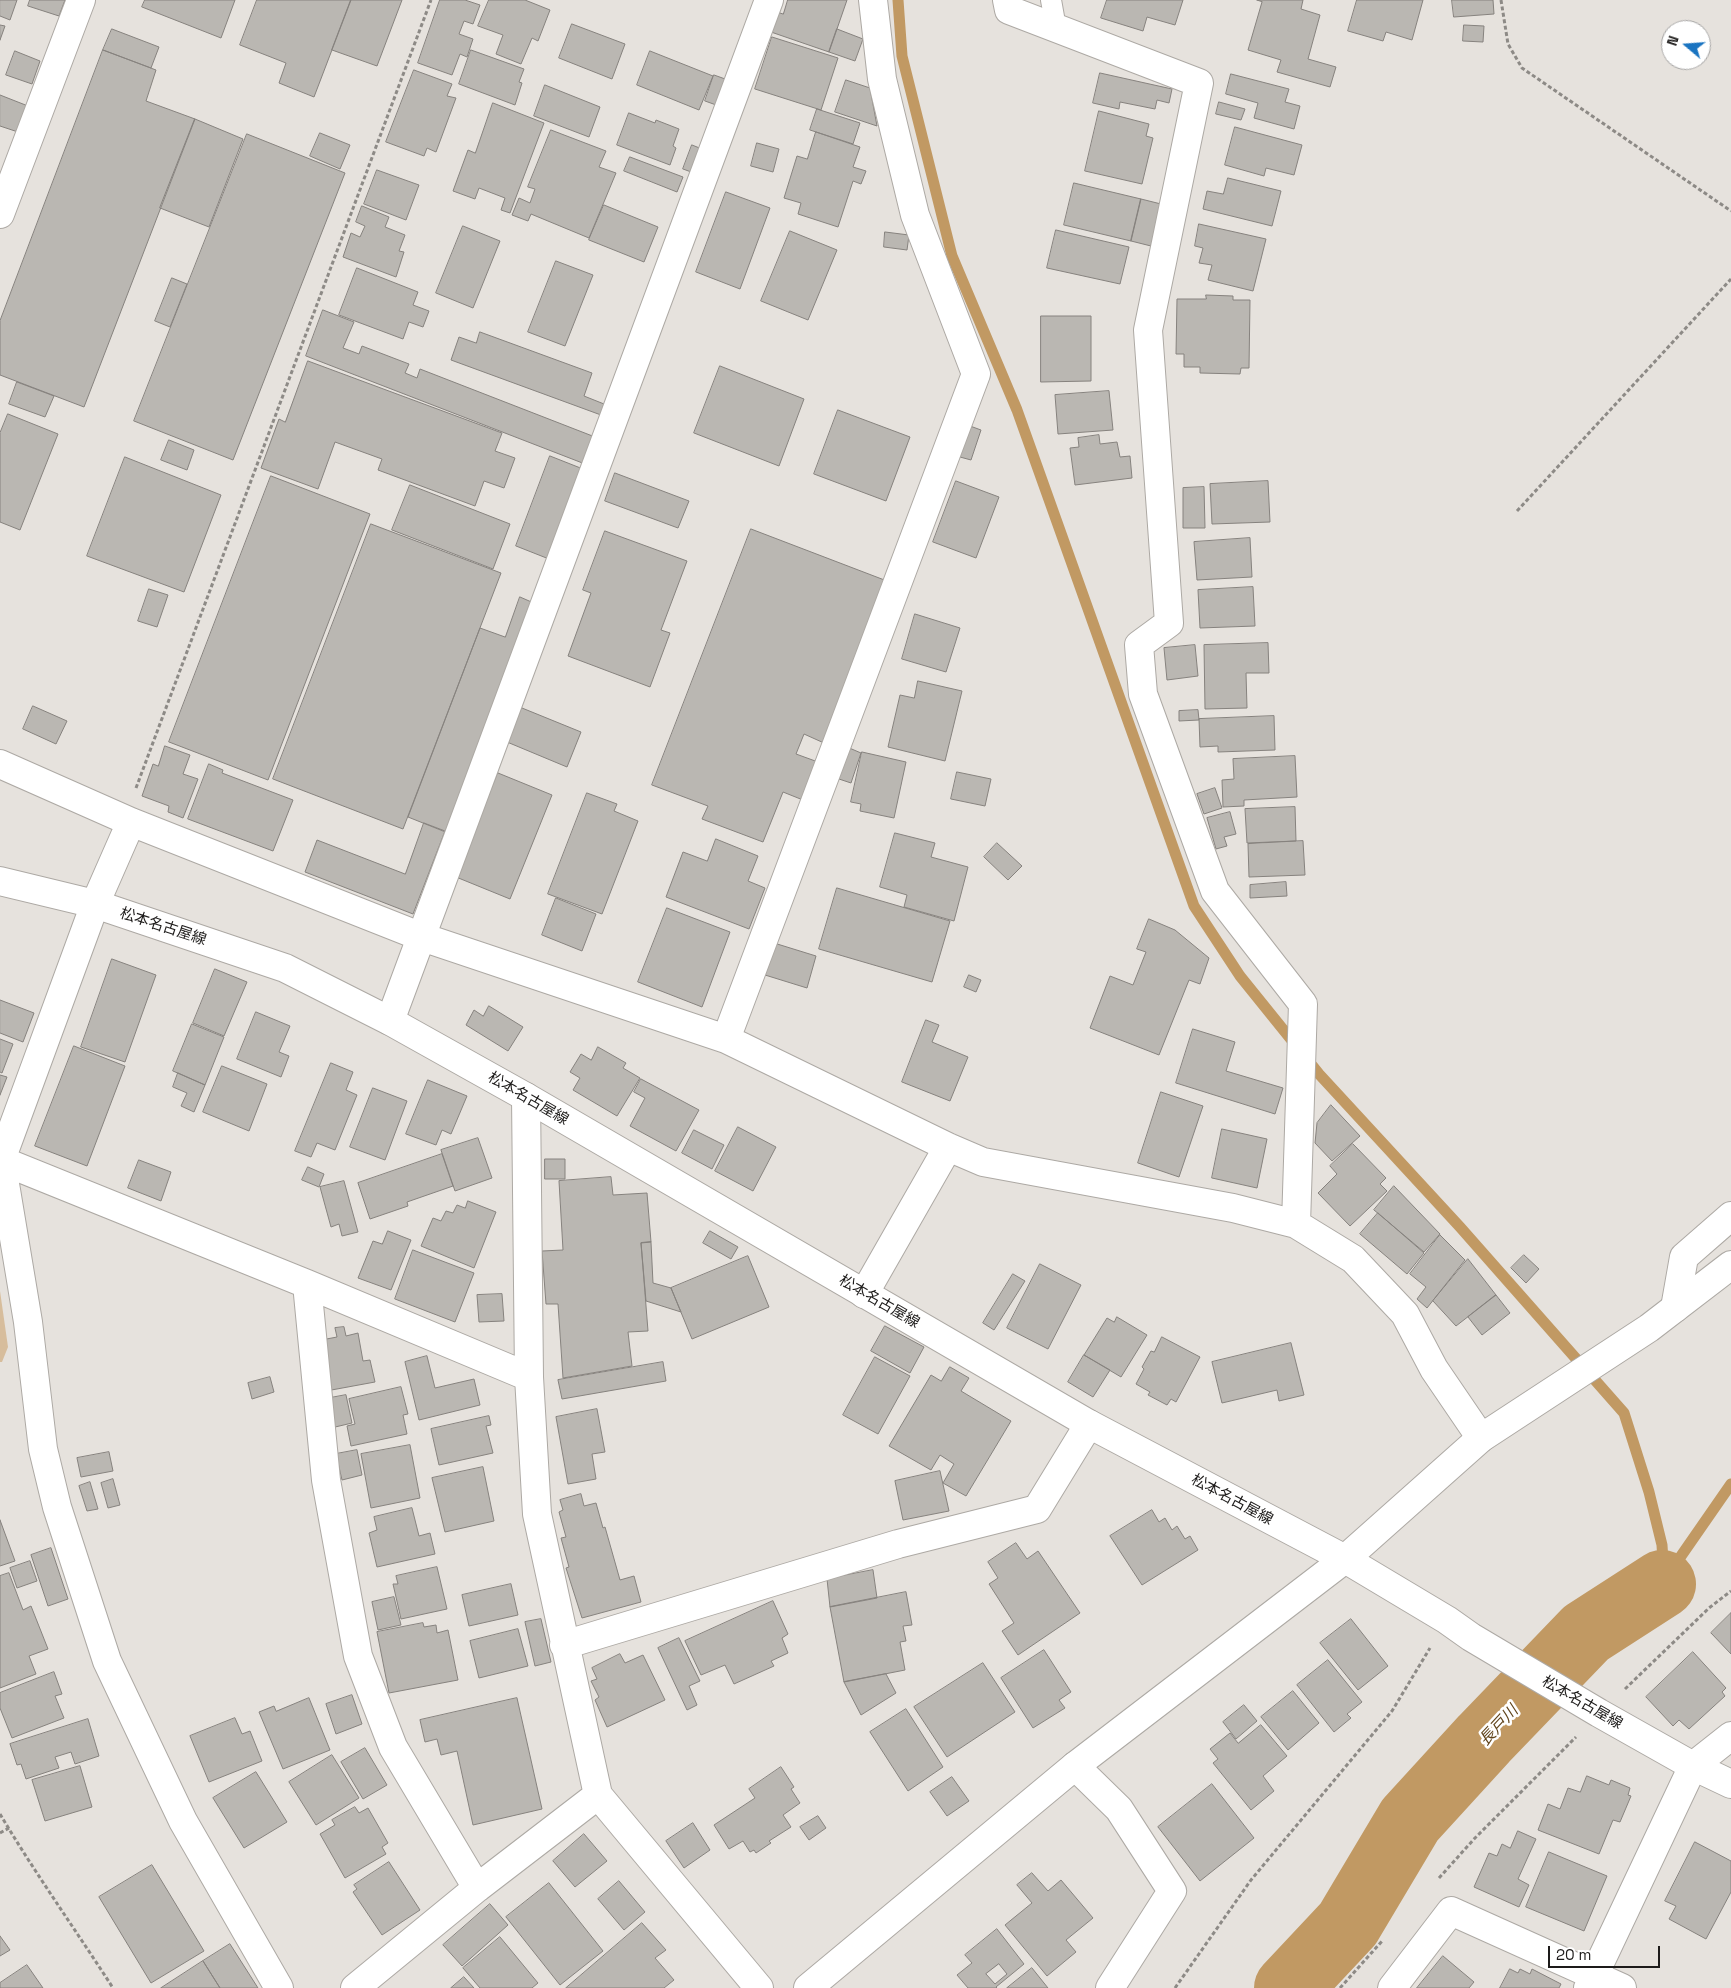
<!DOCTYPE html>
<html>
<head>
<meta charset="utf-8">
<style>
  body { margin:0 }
  #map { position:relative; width:1731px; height:1988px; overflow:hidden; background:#e6e2dd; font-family:"Space Grotesk",sans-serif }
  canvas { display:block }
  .north { position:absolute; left:1661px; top:20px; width:50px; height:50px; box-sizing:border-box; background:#fff; border:1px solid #a5a4a3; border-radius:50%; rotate:288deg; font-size:14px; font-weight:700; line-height:20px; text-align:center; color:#1d1b1a }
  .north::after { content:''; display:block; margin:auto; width:18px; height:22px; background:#1a74c1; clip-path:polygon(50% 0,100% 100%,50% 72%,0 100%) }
  .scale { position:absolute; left:1548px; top:1946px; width:112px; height:22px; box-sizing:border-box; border:2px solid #1d1b1a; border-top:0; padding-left:6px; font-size:15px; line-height:18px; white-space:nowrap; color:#1d1b1a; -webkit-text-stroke:4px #fff; paint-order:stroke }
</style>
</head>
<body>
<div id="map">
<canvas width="1731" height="1988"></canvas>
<div class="north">N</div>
<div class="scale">20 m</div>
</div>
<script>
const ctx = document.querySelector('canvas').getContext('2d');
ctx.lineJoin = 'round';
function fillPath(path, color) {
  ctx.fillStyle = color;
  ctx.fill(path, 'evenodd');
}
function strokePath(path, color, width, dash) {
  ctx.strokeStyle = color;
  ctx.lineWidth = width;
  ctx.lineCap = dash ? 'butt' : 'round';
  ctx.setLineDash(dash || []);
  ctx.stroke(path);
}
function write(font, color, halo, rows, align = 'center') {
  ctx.font = font + ' "Space Grotesk","Noto Sans JP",sans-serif';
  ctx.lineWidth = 5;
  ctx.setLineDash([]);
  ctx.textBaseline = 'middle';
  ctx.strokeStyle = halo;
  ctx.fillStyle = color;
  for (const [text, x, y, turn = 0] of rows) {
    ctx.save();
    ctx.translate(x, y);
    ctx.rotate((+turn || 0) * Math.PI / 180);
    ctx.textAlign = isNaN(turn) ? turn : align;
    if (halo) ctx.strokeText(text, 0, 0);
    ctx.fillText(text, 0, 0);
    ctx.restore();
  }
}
fillPath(new Path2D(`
  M0,1291L8,1347L2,1362H0Z`), '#d7bd9c');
strokePath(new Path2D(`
  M898,0L902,56L952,256L1017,410L1194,906L1240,976L1319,1074L1460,1227L1624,1413L1649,1492L1662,1545L1664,1579L1662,1584
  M1663,1582L1731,1484`), '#c19963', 11);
strokePath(new Path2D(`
  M1288,1988L1348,1924L1410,1820L1484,1739L1586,1633L1662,1584`), '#c19963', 68);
const building = new Path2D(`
  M0,0H17L10,20L0,16Z
  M30,0H65L59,16L28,6Z
  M145,0H235L221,38L142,7Z
  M257,0H351L314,97L279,83L286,63L240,45Z
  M351,0H402L377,66L332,50Z
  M440,0H465L480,5L473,24L464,21L459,34L473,39L467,57L460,54L452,75L418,63Z
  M489,0H525L550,10L538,41L532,38L521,64L496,54L503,35L478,26Z
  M788,0H847L829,52L771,32L777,12L783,14Z
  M1107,0H1183L1175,25L1147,17L1143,31L1101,18Z
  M1257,0H1303L1301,9L1320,15L1308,59L1336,67L1330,87L1277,72L1281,60L1248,50L1262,2Z
  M1357,0H1423L1412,40L1386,32L1383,41L1348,31Z
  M1452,0H1493L1494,14L1454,17Z
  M572,24L625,44L612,79L559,58Z
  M0,25L5,26L0,40Z
  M1464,25L1484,26L1483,42L1463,41Z
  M112,29L159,47L151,68L103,50Z
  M837,29L863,39L855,61L829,52Z
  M772,37L838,58L821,110L755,89Z
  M103,50L156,70L146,101L195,119L84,407L0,375V321Z
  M471,50L524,69L519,82L522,83L515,105L459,84Z
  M15,51L40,61L32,84L6,75Z
  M650,51L713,76L699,110L637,85Z
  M414,70L452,84L447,96L456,98L436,152L427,148L424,156L386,142Z
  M1100,73L1172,89L1169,103L1157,100L1155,109L1120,102L1119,109L1093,103Z
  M1231,74L1289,89L1285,102L1300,106L1294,129L1254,118L1258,103L1226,94Z
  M714,75L728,80L719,106L705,101Z
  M846,80L870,88L877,126L835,112Z
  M545,85L600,107L589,137L534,116Z
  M0,95L28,106L18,132L0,126Z
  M1219,102L1245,109L1241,120L1216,114Z
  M493,103L544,123L510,213L501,210L505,198L479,188L475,199L453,191L468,150L475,153Z
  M817,109L860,123L853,144L810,130Z
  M1099,111L1149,124L1146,136L1153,138L1142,184L1085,171Z
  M629,113L655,123L656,120L679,129L673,146L676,148L670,165L617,145Z
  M195,119L243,139L209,227L160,208Z
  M1235,127L1302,145L1294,175L1266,168L1264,176L1225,165Z
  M551,130L606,151L599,167L616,173L589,238L531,214L528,221L512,215L519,198L530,203L535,189L528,187Z
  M816,132L860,147L853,167L866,171L861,184L853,181L838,227L798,214L801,203L784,198L797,156L807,159Z
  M320,133L350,145L340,169L310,156Z
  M247,134L345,173L233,460L134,421Z
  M757,143L779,149L773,172L751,166Z
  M692,145L702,149L694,173L683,169Z
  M630,157L683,177L677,192L624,171Z
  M377,170L419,185L406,220L364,204Z
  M1228,178L1281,191L1272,226L1203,209L1207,191L1223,194Z
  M1074,183L1141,199L1131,241L1064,225Z
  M726,192L770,208L740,289L696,272Z
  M1141,199L1161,204L1151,246L1131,241Z
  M604,205L658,227L644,262L589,240Z
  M362,206L389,217L385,227L405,235L399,251L404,252L396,277L343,257L351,233L360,237L365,226L356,222Z
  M1199,224L1266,239L1253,291L1208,280L1212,265L1199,263L1203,248L1195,246Z
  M463,226L500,241L473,308L436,293Z
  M1056,230L1129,247L1120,284L1047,268Z
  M790,231L837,250L808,320L761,301Z
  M885,232L909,235L907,250L884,247Z
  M556,261L593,275L565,346L528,332Z
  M357,268L418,292L413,305L429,311L423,327L409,322L403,339L339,315Z
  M172,278L187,284L170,327L155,321Z
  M1206,295L1233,296V300H1250L1249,368H1241L1240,374L1200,373V367H1184V354H1176L1177,299H1206Z
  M323,310L354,322L343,348L359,354L362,346L409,364L405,373L417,378L420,369L595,437L585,464L306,356Z
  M1041,316H1091V381L1041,382Z
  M480,332L592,373L584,396L604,404L601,415L451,360L459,337L476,343Z
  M308,361L502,433L495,451L515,458L504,488L484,481L475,506L378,470L382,459L335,442L318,489L261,468L279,419L285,422Z
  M720,366L804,399L779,466L694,433Z
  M17,382L54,396L45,417L9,404Z
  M1109,391L1113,430L1058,434L1055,395Z
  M838,410L910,437L886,501L814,474Z
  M8,414L58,434L20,530L0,522V433Z
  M970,426L981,430L971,460L960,457Z
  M1099,435L1100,444L1117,442L1120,457L1130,456L1132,478L1075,485L1070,448L1079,447L1078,438Z
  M169,440L194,450L187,470L161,460Z
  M550,456L583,469L549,559L516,546Z
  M125,457L221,495L184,592L87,556Z
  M615,473L689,501L678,528L605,501Z
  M271,476L370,514L268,780L169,742Z
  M956,481L999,497L976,558L933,542Z
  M1268,481L1270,522L1212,524L1210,484Z
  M410,485L510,524L493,569L392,530Z
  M1204,487L1205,528H1183V488Z
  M371,524L501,573L403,829L273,779Z
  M751,529L887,581L824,743L804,734L796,754L818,762L803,800L783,792L763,842L702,819L708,806L652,785Z
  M605,531L687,561L661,630L670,633L650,687L568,656L591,593L583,590Z
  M1250,538L1252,577L1197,580L1194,542Z
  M1253,587L1255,626L1200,628L1198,590Z
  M149,589L168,595L157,627L138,621Z
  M520,597L536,604L448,833L408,817L480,628L505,637Z
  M915,614L960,628L946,672L902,659Z
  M1268,643L1269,673H1246L1247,708L1205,709L1204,645Z
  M1195,645L1198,676L1167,680L1164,648Z
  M918,681L962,691L945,761L888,747L900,695L914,698Z
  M33,706L67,721L56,744L23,729Z
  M522,708L581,732L567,767L507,742Z
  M1198,710L1199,720L1179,721V711Z
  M1274,716L1275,750L1218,752V746L1200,747L1199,719Z
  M165,746L190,755L183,774L198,779L183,818L168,812L169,806L142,796L153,764L158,766Z
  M847,747L861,753L851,783L836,778Z
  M862,752L906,762L894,818L860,811L861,804L851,802Z
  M1295,756L1297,797L1244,800V806L1223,807L1222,780L1234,779L1233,759Z
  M209,764L223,770L222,773L293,800L273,851L188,819Z
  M957,772L991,779L985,806L951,799Z
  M498,773L552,795L510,899L456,877Z
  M1215,788L1222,808L1204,814L1197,794Z
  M587,793L617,804L614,811L638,821L602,914L548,894Z
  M1295,807L1296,841L1247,843L1245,809Z
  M1230,812L1236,834L1224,837L1227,846L1216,849L1207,818Z
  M424,823L445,831L413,914L305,872L317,840L405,874Z
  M895,833L935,843L931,857L968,867L954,921L904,907L907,895L880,887Z
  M716,839L758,856L748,881L765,888L749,929L666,897L683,852L707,861Z
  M1303,841L1305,875L1249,877L1248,844Z
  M997,843L1022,866L1008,880L984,857Z
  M1286,882L1287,896L1250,898V885Z
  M837,888L950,921L932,982L819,949Z
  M556,898L596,914L582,951L542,935Z
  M667,908L730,932L702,1007L638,982Z
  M1149,919L1175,930L1209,958L1200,984L1189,980L1159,1055L1090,1028L1110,976L1133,985L1146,952L1137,949Z
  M774,943L816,956L807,988L765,975Z
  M112,959L156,975L125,1062L81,1047Z
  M215,969L247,982L224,1036L193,1023Z
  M969,975L981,980L976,992L964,987Z
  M0,1000L34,1013L23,1042L0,1033Z
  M489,1006L523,1027L508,1051L466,1025L474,1010L483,1016Z
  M256,1012L290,1026L279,1052L289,1056L281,1077L237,1059Z
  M926,1020L939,1025L932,1042L968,1057L950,1101L902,1082Z
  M192,1024L224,1037L205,1085L173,1071Z
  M1193,1029L1235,1042L1226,1071L1283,1088L1275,1114L1176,1083Z
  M0,1039L13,1044L2,1073L0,1072Z
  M74,1046L125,1066L87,1166L35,1146Z
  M598,1047L626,1063L623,1068L640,1078L617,1116L573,1090L580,1078L570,1072L581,1054L591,1060Z
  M331,1063L353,1072L346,1090L357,1095L335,1150L317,1143L311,1157L295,1151Z
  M222,1066L267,1084L249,1131L203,1112Z
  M178,1073L205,1085L194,1112L181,1106L187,1093L173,1087Z
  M0,1075L7,1077L0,1095Z
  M641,1079L699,1110L676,1151L630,1126L645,1098L634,1092Z
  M428,1080L467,1096L451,1134L442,1130L436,1145L406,1134Z
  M373,1088L407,1101L385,1160L350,1147Z
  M1161,1092L1203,1106L1179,1177L1138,1163Z
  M1331,1105L1360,1136L1332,1161L1315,1143L1317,1123Z
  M738,1127L776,1147L753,1191L715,1171Z
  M1222,1129L1267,1139L1257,1188L1212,1178Z
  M694,1130L724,1145L712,1169L682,1153Z
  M478,1138L492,1178L455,1191L441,1150Z
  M1353,1144L1386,1178L1380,1184L1387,1191L1350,1226L1318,1193L1337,1174L1330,1166Z
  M442,1154L453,1186L407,1202L408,1206L370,1219L358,1183Z
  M545,1159H565V1179H545Z
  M139,1160L171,1172L161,1201L128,1188Z
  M308,1167L324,1174L319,1187L302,1180Z
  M611,1177L613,1195L647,1193L651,1242L641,1243L648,1331L628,1332L632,1366L563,1378L558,1304H546L542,1251L563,1250L559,1181Z
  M344,1181L358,1232L342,1236L339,1224L331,1227L320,1187Z
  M1394,1186L1440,1234L1424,1252L1374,1210Z
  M468,1201L496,1212L474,1268L421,1246L433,1218L441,1221L446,1211L453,1213L457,1205L465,1208Z
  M1378,1213L1424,1253L1407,1274L1360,1234Z
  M388,1231L411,1240L391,1290L358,1278L373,1241L382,1244Z
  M710,1231L738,1247L731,1259L703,1243Z
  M1440,1235L1465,1260L1427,1308L1417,1299L1426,1287L1410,1274Z
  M651,1242L653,1283L671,1288L681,1312L646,1301L641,1243Z
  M413,1250L474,1273L455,1322L395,1299Z
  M1524,1255L1539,1269L1526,1283L1511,1268Z
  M748,1256L769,1307L692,1339L671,1288Z
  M1468,1259L1496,1295L1456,1326L1433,1301Z
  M1040,1264L1081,1285L1048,1349L1007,1328Z
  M1013,1274L1025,1281L994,1330L983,1323Z
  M502,1294L504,1321L479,1322L477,1295Z
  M1496,1295L1510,1313L1482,1335L1468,1317Z
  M1117,1317L1147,1335L1121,1377L1084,1355L1107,1318L1114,1322Z
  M885,1326L924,1347L910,1373L871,1351Z
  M344,1327L346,1336L358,1333L363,1361L370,1360L375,1382L326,1391L316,1341L337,1337L335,1328Z
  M1162,1337L1200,1357L1176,1402L1171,1399L1167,1405L1148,1395L1150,1392L1136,1384L1144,1369L1142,1367L1151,1351L1154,1352Z
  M1291,1343L1304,1395L1279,1401L1277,1390L1222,1403L1212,1362Z
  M1084,1355L1110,1370L1093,1397L1068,1382Z
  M427,1356L435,1388L474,1379L480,1405L419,1420L405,1362Z
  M875,1357L910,1376L878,1434L843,1415Z
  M663,1362L666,1381L562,1399L558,1380Z
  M950,1367L969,1378L961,1391L1011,1421L966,1496L943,1483L954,1464L940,1455L931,1470L889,1446L931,1375L941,1381Z
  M270,1377L274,1392L252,1399L248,1383Z
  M401,1387L408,1414L403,1415L407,1434L351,1446L347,1426L355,1424L349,1399Z
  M346,1395L352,1423L331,1428L325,1399Z
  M597,1409L605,1452L592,1454L596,1479L568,1484L556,1417Z
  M489,1416L491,1425L486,1426L493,1453L439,1465L431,1429Z
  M410,1445L420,1498L371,1508L361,1454Z
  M357,1450L362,1475L342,1480L336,1454Z
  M109,1452L113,1471L81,1477L77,1458Z
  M483,1467L494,1521L445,1532L432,1478Z
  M940,1471L949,1511L903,1520L895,1481Z
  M113,1479L120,1505L108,1508L101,1483Z
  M90,1482L98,1509L87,1511L79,1486Z
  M581,1494L584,1506L596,1503L603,1528L605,1527L620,1580L634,1576L641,1602L582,1618L566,1568L569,1567L561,1538L566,1537L559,1512L563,1510L560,1500Z
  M412,1508L419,1536L430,1533L435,1554L377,1567L369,1533L377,1530L374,1517Z
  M1152,1510L1159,1522L1165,1518L1172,1530L1177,1526L1185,1539L1190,1536L1198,1550L1142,1585L1110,1536Z
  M0,1520L15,1561L0,1566Z
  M1016,1543L1027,1559L1038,1551L1080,1613L1018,1655L1002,1631L1014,1623L989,1584L998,1578L988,1562Z
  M51,1548L68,1599L48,1606L31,1555Z
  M30,1561L37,1581L17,1588L10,1568Z
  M437,1567L447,1609L401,1619L393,1584H398L396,1576Z
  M873,1570L877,1598L830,1607L827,1579Z
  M9,1573L23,1610L31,1606L48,1649L29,1656L36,1674L0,1688V1576Z
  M511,1584L518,1615L469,1626L462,1595Z
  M906,1592L912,1625L903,1626L906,1641L900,1642L905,1670L844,1682L830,1607Z
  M394,1597L401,1625L378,1630L372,1602Z
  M773,1601L788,1634L782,1638L788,1653L771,1661L774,1666L734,1684L725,1665L701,1675L685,1641Z
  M1731,1613V1654L1711,1633Z
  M541,1619L551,1662L535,1666L525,1622Z
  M1351,1619L1388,1666L1358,1690L1320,1643Z
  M423,1623L424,1627L436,1625L437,1633L448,1630L458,1680L389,1693L377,1632Z
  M518,1629L528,1666L479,1678L470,1641Z
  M679,1638L700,1681L689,1686L697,1705L687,1710L658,1648Z
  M1044,1650L1071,1692L1059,1700L1065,1708L1033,1728L1001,1678Z
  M1693,1652L1726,1688L1722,1692L1725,1696L1689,1729L1679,1720L1673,1726L1646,1697Z
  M620,1654L625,1663L643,1655L665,1700L607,1727L595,1700L599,1697L591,1681L597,1679L592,1668Z
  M1328,1660L1362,1702L1347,1714L1351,1718L1334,1732L1297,1685Z
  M983,1663L1015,1712L947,1757L914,1707Z
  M54,1672L62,1694L55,1696L64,1718L12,1738L0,1708V1693Z
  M886,1674L896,1693L861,1715L844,1682Z
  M1293,1691L1319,1723L1288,1750L1261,1717Z
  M352,1695L362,1724L336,1734L326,1704Z
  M309,1698L330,1750L283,1769L259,1712L274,1706L276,1711Z
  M517,1698L542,1809L473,1825L457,1751L441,1755L437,1739L425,1742L420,1720Z
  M1244,1705L1257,1721L1236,1739L1223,1722Z
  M906,1709L943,1767L908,1791L870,1732Z
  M235,1718L242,1734L250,1731L262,1761L209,1782L190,1736Z
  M88,1719L99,1756L75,1764L71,1752L55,1757L59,1768L26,1779L21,1764L17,1765L10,1744Z
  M1261,1725L1287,1756L1263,1776L1274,1791L1251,1810L1213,1763L1218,1759L1210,1749L1230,1733L1238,1743Z
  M365,1748L387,1785L363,1799L341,1762Z
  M332,1755L359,1798L316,1825L289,1782Z
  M80,1766L92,1807L45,1821L32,1780Z
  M781,1767L794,1787L791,1789L800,1803L783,1815L791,1827L769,1841L771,1843L756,1853L754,1850L750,1852L743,1841L729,1849L714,1825L755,1798L749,1789Z
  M256,1772L287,1822L244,1848L213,1798Z
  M1587,1776L1609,1785L1611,1780L1630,1788L1628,1795L1631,1796L1620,1822L1613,1820L1599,1854L1538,1830L1548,1804L1560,1809L1568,1788L1580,1792Z
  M952,1777L969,1801L947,1816L930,1792Z
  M1212,1784L1254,1838L1200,1881L1158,1827Z
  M355,1807L359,1813L368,1808L388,1843L382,1847L386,1854L345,1878L320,1834L335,1825L332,1820Z
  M818,1816L826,1828L809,1840L800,1827Z
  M693,1823L710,1850L684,1868L666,1841Z
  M1518,1831L1536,1839L1518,1879L1529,1885L1519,1907L1474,1887L1489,1853L1497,1856L1502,1844L1510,1848Z
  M584,1834L607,1861L575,1887L553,1861Z
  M1695,1842L1731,1861V1892L1706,1939L1669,1919L1676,1906L1665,1901Z
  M1549,1852L1607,1876L1584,1931L1526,1907Z
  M389,1862L420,1910L382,1935L353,1892L357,1889L354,1885Z
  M152,1865L204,1951L151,1983L99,1897Z
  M1032,1873L1048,1891L1061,1880L1093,1918L1066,1940L1076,1952L1047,1976L1005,1925L1032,1903L1017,1885Z
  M619,1881L645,1912L624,1930L598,1899Z
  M549,1883L603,1951L560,1985L506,1917Z
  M490,1904L508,1925L462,1966L443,1945Z
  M642,1923L666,1950L655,1958L674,1980L664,1988H566Z
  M997,1929L1024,1964L996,1987L997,1988H968L957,1975L972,1963L965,1955ZM999,1964L1007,1974L995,1984L986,1974Z
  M0,1936L10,1950L0,1956Z
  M500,1937L538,1983L532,1988H480L463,1968Z
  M230,1944L258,1988H220L203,1961Z
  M1443,1956L1474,1982L1469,1988H1417Z
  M203,1961L220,1988H161Z
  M27,1965L43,1988H0V1983Z
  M1032,1968L1048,1988H1007Z
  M1510,1969L1518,1973L1520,1969L1530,1974L1532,1969L1561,1984L1559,1988H1500Z
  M464,1977L474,1988H451Z`);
fillPath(building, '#bab7b2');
strokePath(building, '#86827e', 1);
const service = new Path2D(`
  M1051,0L1056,28`);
const minor = new Path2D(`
  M1007,0L1009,10L1199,83L1148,330L1169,623L1139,645L1143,694L1215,891L1303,1004L1296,1224
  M0,214L81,0
  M0,764L131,822L422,937L726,1039L948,1147L983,1162L1233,1208L1296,1224L1353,1259L1405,1314L1434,1369L1481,1438
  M131,822L95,904L1,1160L28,1322L43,1449L57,1507L107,1661L183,1821L279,1988
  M390,1021L769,0
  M726,1039L976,374L915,215L882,79L873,0
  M526,1097L529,1377L537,1514L598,1795L759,1988
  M0,1160L307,1284L529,1377
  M307,1284L326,1480L358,1656L393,1747L477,1888
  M864,1294L948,1147
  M1675,1308L1684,1257L1731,1216
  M564,1645L898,1544L1037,1509L1089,1424
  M1075,1766L1119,1809L1172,1891L1110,1988
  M355,1988L477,1888L598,1795
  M1392,1988L1451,1911L1622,1988
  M1588,1988L1693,1766L1731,1736`);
const tertiary = new Path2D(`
  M808,1988L1075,1766L1345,1559L1481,1438L1649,1328L1731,1265`);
const secondary = new Path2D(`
  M0,881L95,904L285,968L390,1021L526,1097L1089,1424L1345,1559L1447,1620L1471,1637L1599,1713L1693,1766L1731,1784`);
strokePath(service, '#ada9a4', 22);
strokePath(minor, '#ada9a4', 30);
strokePath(tertiary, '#ada9a4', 30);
strokePath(secondary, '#ada9a4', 30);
strokePath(new Path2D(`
  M1501,0L1508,44L1522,68L1731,211
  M1517,511L1731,279
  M136,788L431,0
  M1625,1689L1709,1608L1731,1591
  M0,1814C35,1873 75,1929 113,1988
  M0,1833L9,1828
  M1439,1878L1475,1838L1576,1737
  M1175,1988L1251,1880L1392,1711L1430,1648
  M1340,1988L1383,1940`), '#8d8a86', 3, [4, 2.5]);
strokePath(service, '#fff', 20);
strokePath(minor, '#fff', 28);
strokePath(tertiary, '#fff', 28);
strokePath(secondary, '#fff', 28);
write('15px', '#1d1b1a', '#fff', [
  ["松本名古屋線",163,927,18],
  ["松本名古屋線",528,1099,30],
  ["松本名古屋線",879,1302,30],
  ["松本名古屋線",1232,1500,28],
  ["松本名古屋線",1582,1703,30]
]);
write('italic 16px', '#62451c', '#fff', [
  ["長戸川",1499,1726,-47]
]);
</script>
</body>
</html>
